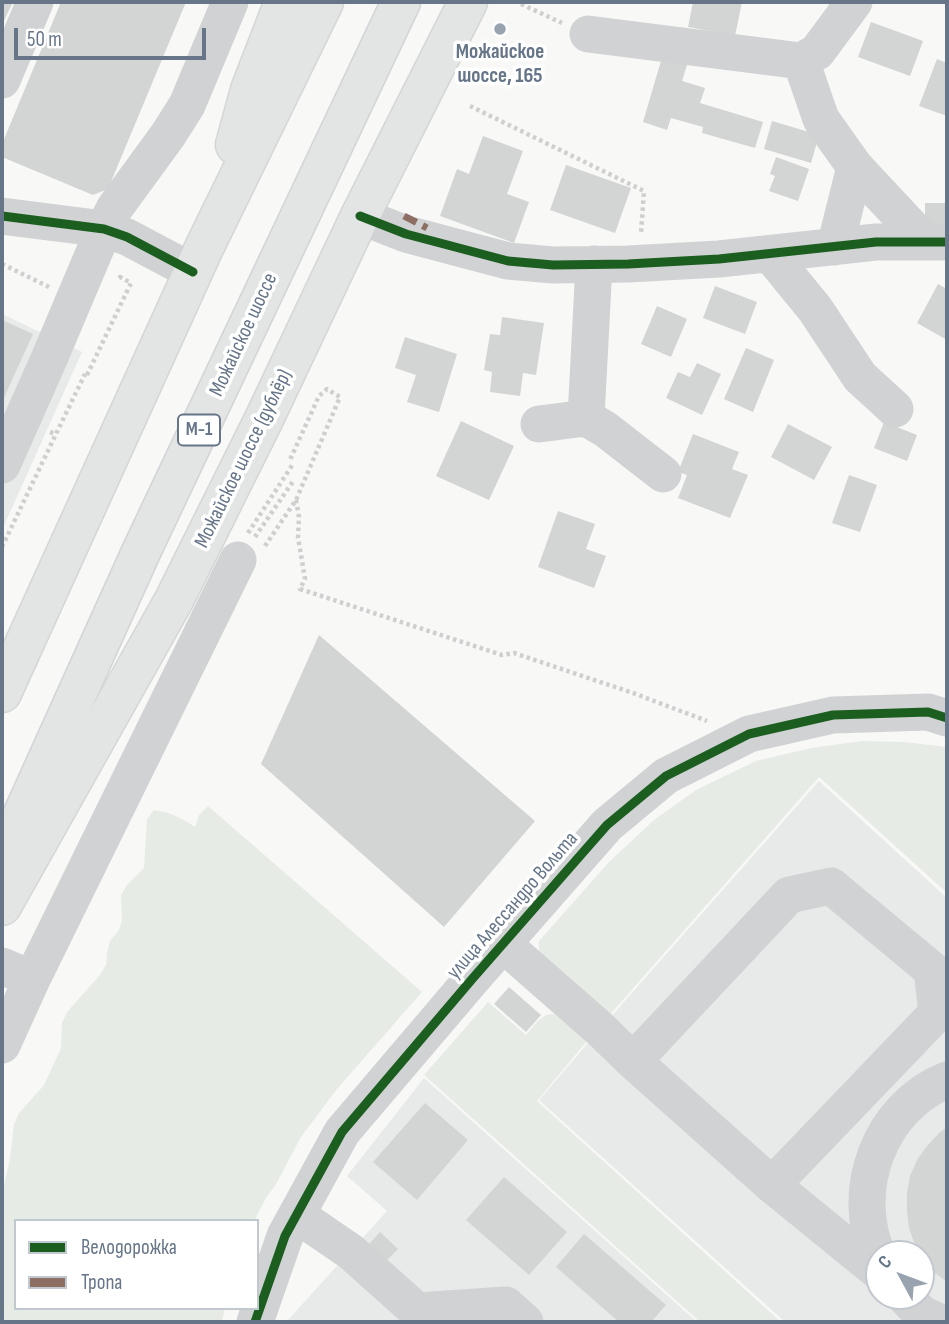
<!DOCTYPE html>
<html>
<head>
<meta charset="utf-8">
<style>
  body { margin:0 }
  #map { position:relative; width:949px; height:1324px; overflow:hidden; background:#f8f8f7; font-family:"Sofia Sans Condensed",sans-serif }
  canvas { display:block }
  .frame { position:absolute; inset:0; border:4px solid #667588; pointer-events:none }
  .legend { position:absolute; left:14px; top:1219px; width:245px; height:91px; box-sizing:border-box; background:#fff; border:2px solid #c2c8cf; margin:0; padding:9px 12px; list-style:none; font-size:21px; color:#667588 }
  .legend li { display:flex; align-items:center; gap:14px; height:35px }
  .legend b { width:35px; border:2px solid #c2c8cf }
  .north { position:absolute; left:865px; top:1240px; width:70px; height:70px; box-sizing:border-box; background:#fff; border:2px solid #c2c8cf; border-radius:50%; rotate:311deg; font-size:19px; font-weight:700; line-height:28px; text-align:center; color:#667588 }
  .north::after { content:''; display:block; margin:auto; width:24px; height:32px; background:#99a3af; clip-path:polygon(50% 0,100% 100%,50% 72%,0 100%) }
  .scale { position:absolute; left:14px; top:28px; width:192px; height:32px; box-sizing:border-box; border:4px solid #667588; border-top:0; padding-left:9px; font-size:21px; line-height:24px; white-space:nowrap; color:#667588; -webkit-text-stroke:5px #fff; paint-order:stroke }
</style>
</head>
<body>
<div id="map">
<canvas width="949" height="1324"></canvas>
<div class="frame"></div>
<ul class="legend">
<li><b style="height:9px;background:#1b5e20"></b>Велодорожка</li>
<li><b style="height:9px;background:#8d6e63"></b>Тропа</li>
</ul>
<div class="north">С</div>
<div class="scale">50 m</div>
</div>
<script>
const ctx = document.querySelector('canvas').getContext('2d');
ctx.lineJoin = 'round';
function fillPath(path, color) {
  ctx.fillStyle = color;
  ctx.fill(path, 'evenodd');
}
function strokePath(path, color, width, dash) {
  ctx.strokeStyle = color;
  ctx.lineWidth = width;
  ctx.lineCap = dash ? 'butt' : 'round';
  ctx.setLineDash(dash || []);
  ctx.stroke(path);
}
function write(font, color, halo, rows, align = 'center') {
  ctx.font = font + ' "Sofia Sans Condensed",sans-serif';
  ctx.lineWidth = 7;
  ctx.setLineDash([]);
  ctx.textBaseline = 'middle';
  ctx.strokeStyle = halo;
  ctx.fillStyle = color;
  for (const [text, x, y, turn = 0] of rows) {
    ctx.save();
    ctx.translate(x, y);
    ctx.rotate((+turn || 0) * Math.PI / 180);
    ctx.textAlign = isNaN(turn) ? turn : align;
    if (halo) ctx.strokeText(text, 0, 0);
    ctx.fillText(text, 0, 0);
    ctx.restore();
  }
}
fillPath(new Path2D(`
  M2,314L82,352L2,530Z
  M819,781L947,898V1322H785L539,1100L600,1029ZM879,1254H921V1296H879Z
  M424,1078L697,1322H286L387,1211L347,1176Z`), '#e8e9e9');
fillPath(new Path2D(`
  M862,741L904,742L947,747V893L819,777L608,1017L546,963L539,950V941L609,862L654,820L696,790L756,761L811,748Z
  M208,806L422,992L337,1089L301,1137L275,1186L267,1196L254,1221H16V1308H225L222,1322H2V1194L10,1159L14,1124L19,1113L44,1085L61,1048L62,1023L67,1012L100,975L106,965L107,953L110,941L119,930L122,920L121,895L127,885L144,868L147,819L154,810C171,812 181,818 195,827L199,815Z
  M488,1002L526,1035C534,1026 541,1013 554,1014L587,1041L537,1101L781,1322H700L424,1075Z`), '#e7ebe5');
fillPath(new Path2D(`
  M2,2H13L2,25Z
  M61,2H186L108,189L93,195L2,157V144Z
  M693,2H742L735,36L688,27Z
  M871,22L923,41L910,76L858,57Z
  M663,54L688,62L682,81L705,88L700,103L763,122L755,148L702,133L703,127L671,118L667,130L643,122Z
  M937,59L947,63V116L919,106Z
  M772,121L819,135L811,163L764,149Z
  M483,136L523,151L507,194L529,202L514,243L440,216L457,169L469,174Z
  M776,157L809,169L798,201L769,191L775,176L770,174Z
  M566,165L631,188L615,233L550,210Z
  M925,203H947V225L925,224Z
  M938,284L947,289V340L917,323Z
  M715,286L757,302L745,334L703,318Z
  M657,306L687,319L671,357L641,344Z
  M502,317L544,323L536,375L523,373L520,396L490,392L492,372L484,370L490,334L500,335Z
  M2,320L33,334L2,402Z
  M405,337L457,354L439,412L407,402L416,375L395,368Z
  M746,348L774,360L753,412L724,399Z
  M697,363L721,374L702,415L666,398L678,372L690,377Z
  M461,421L514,446L489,500L436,476Z
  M884,422L917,435L907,461L874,448Z
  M788,424L832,447L814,480L771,457Z
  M693,434L739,452L732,469L748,475L730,518L678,498L687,475L678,472Z
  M849,475L877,485L860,532L832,523Z
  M558,511L595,524L586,549L606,556L594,588L538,567Z
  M319,635L535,821L444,927L261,764Z
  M509,987L541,1015L526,1032L494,1004Z
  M425,1103L468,1140L417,1200L373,1162Z
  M947,1127V1282L935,1273L924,1260L915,1245L909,1228L907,1211V1193L910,1176L917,1160L927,1146L939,1133Z
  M504,1177L567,1232L529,1275L466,1220Z
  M380,1232L398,1249L379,1268L362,1252Z
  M584,1234L666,1305L651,1322H619L556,1267Z`), '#d3d4d4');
const major = new Path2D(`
  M2,860L141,552L401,2`);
const highway = new Path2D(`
  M235,145L250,90L284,2
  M2,693L204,248L324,2
  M2,906L174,600L264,419L360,216L468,2`);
strokePath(major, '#d3d4d6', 41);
strokePath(highway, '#d5d6d6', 41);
strokePath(new Path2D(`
  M521,4L562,23
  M470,106L644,191L641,234
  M2,264L49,287
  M87,375L131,283L120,277L119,280
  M50,432L56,434L85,374
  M296,500L299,517L298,537L305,579L300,589L502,655L514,653L633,693L707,721
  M248,533L293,464
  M255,537L294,480
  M265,546L296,500L340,397L327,389L319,396L289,462
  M2,547L56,434`), '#cfcfd0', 4.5, [3.5, 3.5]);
strokePath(new Path2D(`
  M588,34L801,61L817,52L854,2
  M801,61L821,119L855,167L835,247
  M2,80L35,2
  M855,167L912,228L926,241
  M2,216L104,229L127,237L193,272
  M360,216L406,234L508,261L553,265L628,264L719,259L876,242H947
  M770,254L815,309L860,377L895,409
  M594,264L586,418L605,429L663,474
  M539,424L586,418
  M2,465L49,359L104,229L114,209L168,135L187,105L230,2
  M503,944L600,1029L633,1061L772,1185L879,1272
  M2,966L32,979
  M2,1045L32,979L238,560
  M633,1061L789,895L831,886L932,970L937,1013L772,1185
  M297,1215L351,1252L417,1311L506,1305L525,1322
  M879,1258C848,1192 879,1107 947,1080
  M904,1296L922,1314L939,1322
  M255,1322L285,1236L342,1132L473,978L607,825L666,776L749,734L833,715L928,712L947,718`), '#d1d2d3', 37);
strokePath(major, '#e3e4e4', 38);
strokePath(highway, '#e3e4e4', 38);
strokePath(new Path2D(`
  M404,216L427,228`), '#8d6e63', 7, [14, 7]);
strokePath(new Path2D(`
  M2,216L104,229L127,237L193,272
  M360,216L406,234L508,261L553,265L628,264L719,259L876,242H947
  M255,1322L285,1236L342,1132L473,978L607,825L666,776L749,734L833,715L928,712L947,718`), '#1b5e20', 9);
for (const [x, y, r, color] of [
  [500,29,7,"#99a3af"]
]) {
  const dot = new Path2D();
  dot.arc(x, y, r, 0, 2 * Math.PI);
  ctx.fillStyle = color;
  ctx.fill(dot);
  strokePath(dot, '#fff', 2.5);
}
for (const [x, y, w] of [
  [199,430,42]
]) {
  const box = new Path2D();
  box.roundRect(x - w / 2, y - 15.5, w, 31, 5);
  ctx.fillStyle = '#fff';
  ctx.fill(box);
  strokePath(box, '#667588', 2);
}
write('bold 19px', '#667588', null, [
  ["М-1",199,430]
]);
write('bold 21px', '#667588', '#fff', [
  ["Можайское",500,53],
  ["шоссе, 165",500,77]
]);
write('21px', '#667588', '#fff', [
  ["Можайское шоссе",244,335,-65],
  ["Можайское шоссе (дублёр)",244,459,-64],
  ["улица Алессандро Вольта",513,906,-49]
]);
</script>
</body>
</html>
